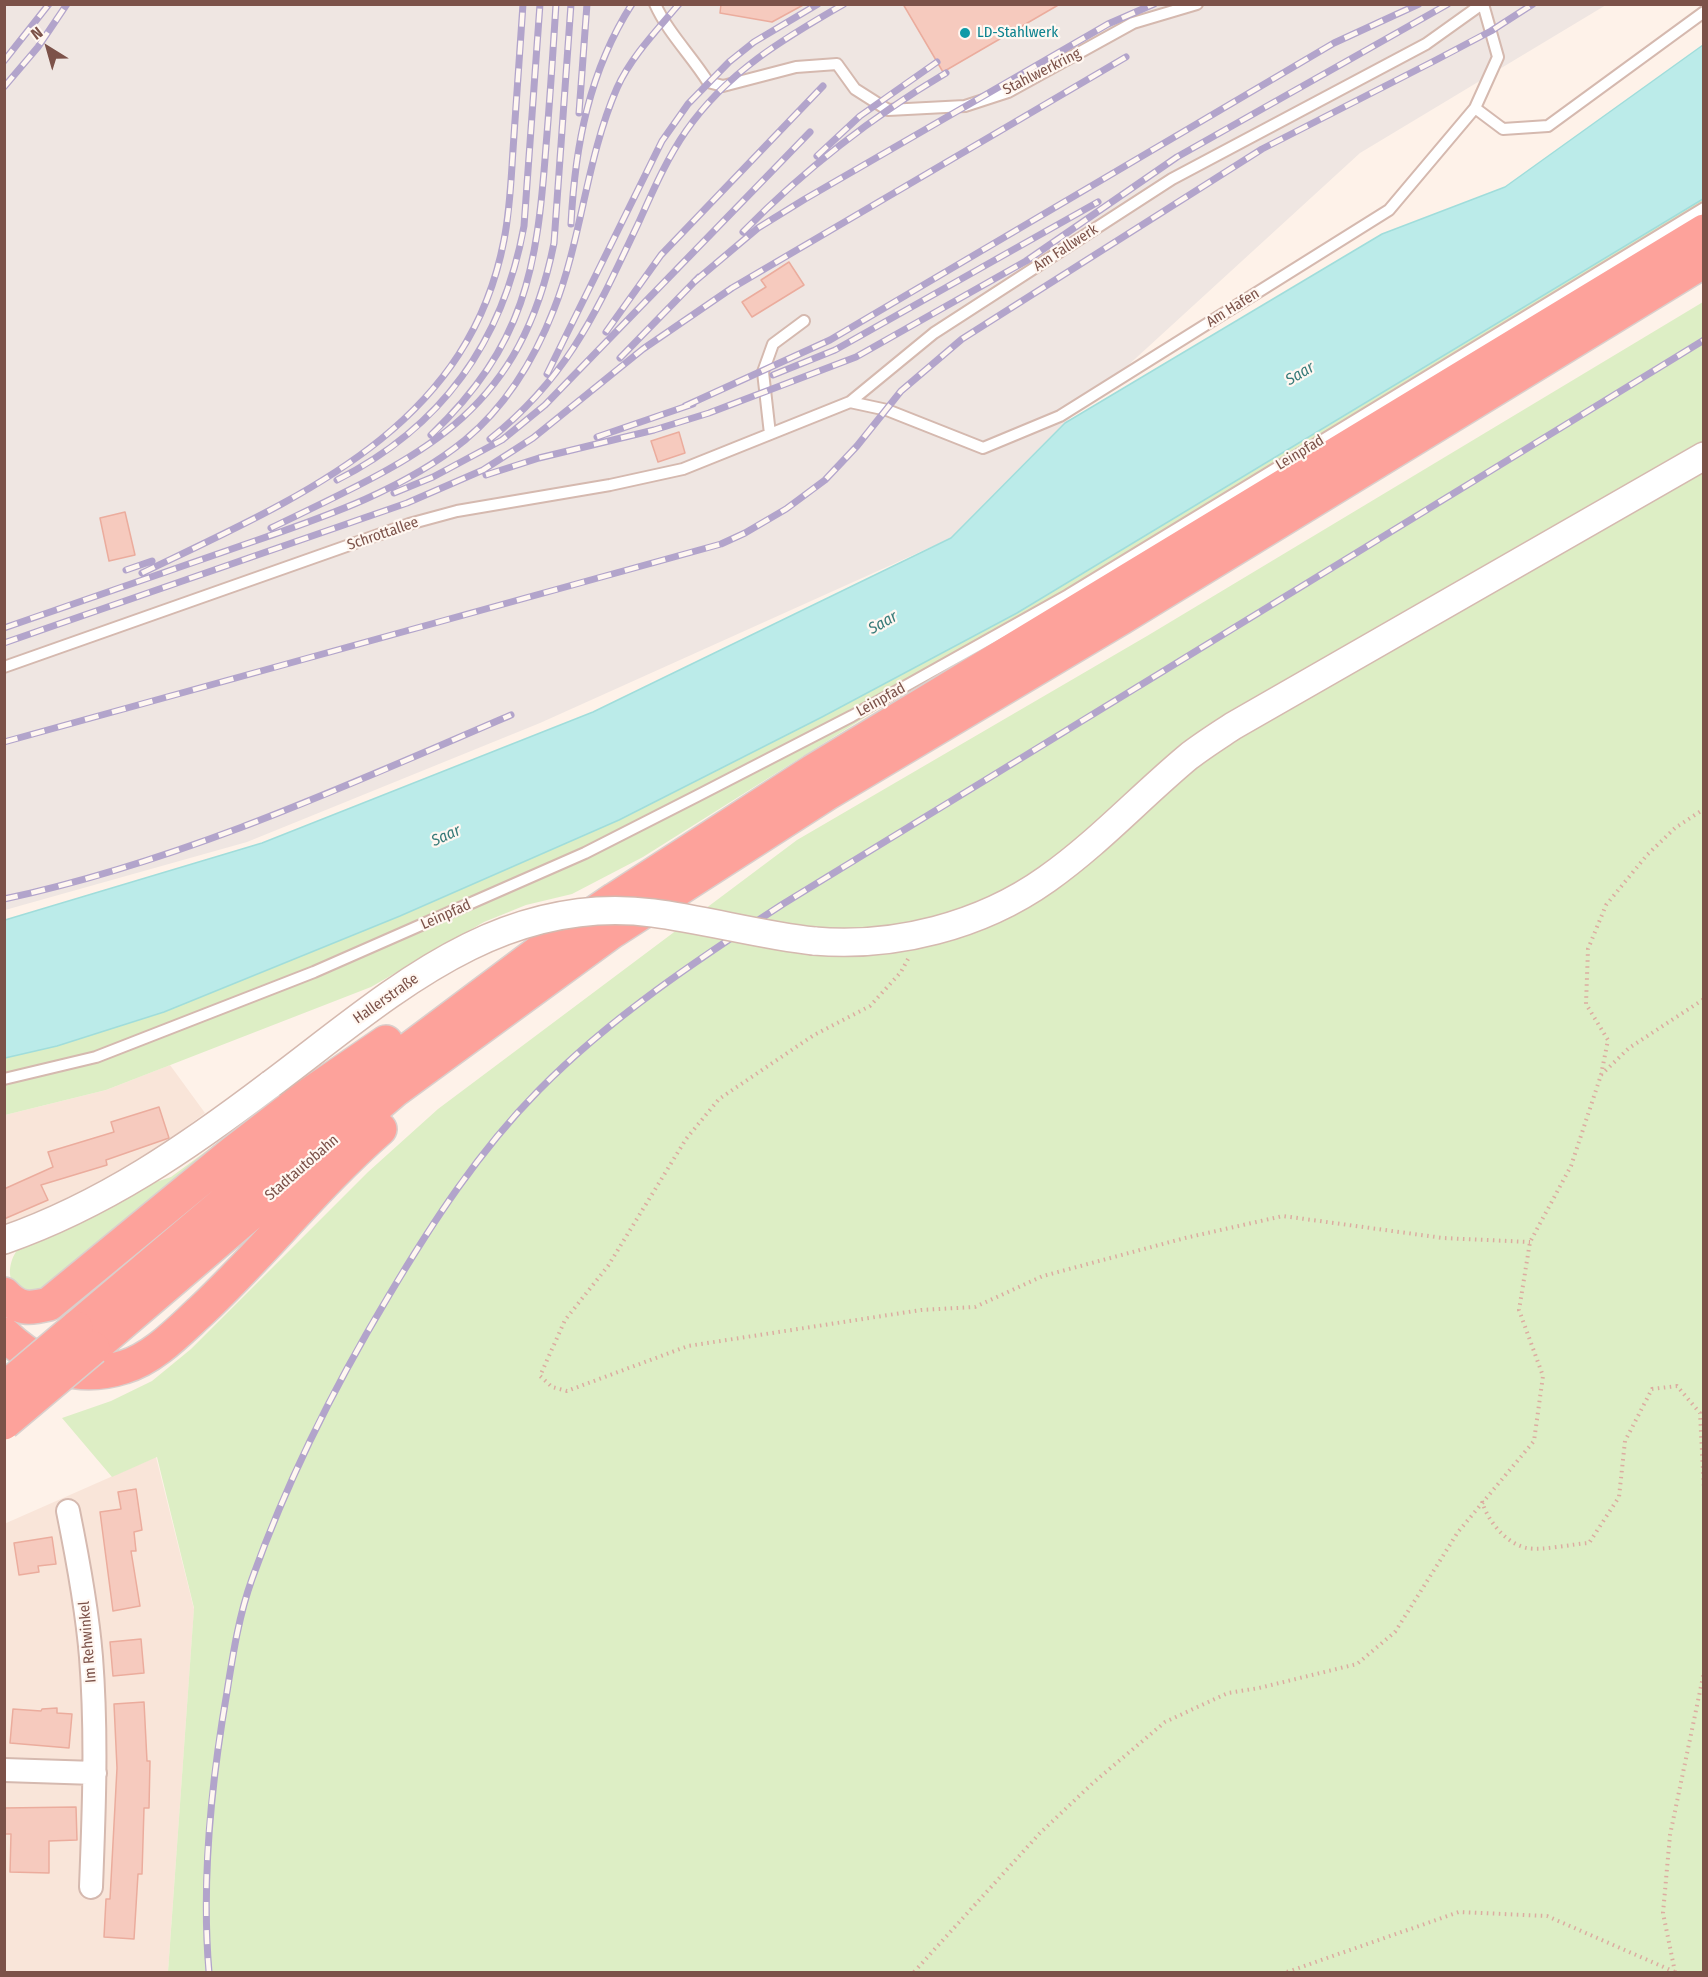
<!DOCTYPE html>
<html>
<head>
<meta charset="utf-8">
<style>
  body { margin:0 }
  #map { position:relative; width:1708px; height:1977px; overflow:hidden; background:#fef2e9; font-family:"Fira Sans Condensed",sans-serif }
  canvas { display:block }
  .frame { position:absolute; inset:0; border:6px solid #7c5249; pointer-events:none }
  .north { position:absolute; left:18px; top:18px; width:60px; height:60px; -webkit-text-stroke:4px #fff7f1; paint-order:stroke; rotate:323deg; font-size:16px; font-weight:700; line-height:24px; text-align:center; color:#7c5249 }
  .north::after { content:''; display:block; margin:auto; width:21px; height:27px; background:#7c5249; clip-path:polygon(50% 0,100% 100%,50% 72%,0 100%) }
</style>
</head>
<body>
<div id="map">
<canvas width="1708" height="1977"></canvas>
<div class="frame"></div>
<div class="north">N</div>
</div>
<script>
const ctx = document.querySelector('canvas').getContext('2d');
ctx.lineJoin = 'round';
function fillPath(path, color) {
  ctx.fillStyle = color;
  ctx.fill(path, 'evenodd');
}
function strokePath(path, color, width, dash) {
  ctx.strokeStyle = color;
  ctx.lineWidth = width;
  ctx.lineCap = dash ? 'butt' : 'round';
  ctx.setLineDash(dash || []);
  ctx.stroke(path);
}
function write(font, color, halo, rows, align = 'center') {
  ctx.font = font + ' "Fira Sans Condensed",sans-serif';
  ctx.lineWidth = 4.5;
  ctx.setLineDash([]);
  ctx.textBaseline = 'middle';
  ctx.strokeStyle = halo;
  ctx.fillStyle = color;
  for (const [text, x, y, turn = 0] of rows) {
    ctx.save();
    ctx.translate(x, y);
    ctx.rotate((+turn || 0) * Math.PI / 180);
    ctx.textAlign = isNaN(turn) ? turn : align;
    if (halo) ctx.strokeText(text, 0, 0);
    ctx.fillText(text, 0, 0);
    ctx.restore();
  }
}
fillPath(new Path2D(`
  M170,1065L205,1113L138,1163L69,1199L5,1225V1115L106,1090Z
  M156,1457L194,1609L168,1972H5L4,1524Z`), '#f9e5d9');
fillPath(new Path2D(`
  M5,5H1606L1360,153L1065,423L951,538L540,723L247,842L5,910Z`), '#efe6e2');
fillPath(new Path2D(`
  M1703,199V210L1096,572L643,857L572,894L526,905L484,922L371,987L106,1090L5,1115V1058L57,1046L164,1012L619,820L822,717L1017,613Z
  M1703,302V1972H168L194,1608L157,1457L112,1477L62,1418L111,1401L152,1381L191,1349L368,1172L438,1109L797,840L1147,636Z
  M228,1135L53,1283C45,1286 35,1293 26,1291C4,1288 8,1261 18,1249L150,1184L171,1177Z`), '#ddeec5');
const water = new Path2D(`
  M1703,45V199L1017,613L822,717L619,820L400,916L164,1012L57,1046L5,1058V920L262,843L593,712L951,538L1065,423L1382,234L1505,187Z`);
fillPath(water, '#bbebe9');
strokePath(water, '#a0dddb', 1.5);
const building = new Path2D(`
  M721,4H805L772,22L720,13Z
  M903,4H1060L943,72Z
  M789,262L804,285L752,317L742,302L766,287L761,280Z
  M679,432L685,453L658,462L651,441Z
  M125,512L135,555L109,561L100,518Z
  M159,1107L169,1138L106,1160L107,1165L41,1185L48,1200L4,1219V1189L53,1167L48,1152L114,1132L111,1122Z
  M136,1489L142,1530L134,1532L136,1551H131L140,1606L113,1611L100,1512L121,1509L118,1492Z
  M52,1537L56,1564L38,1566L39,1572L19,1575L14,1543Z
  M141,1639L144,1673L113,1676L110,1642Z
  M144,1702L147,1761H150L149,1808H144L142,1874H138L134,1939L104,1937L106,1899H110L117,1768L114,1704Z
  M57,1708V1713L72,1714L69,1748L10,1743L13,1709L41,1711L42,1709Z
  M76,1807L77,1840L49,1841V1873L10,1872L11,1834H4V1808Z`);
fillPath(building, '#f6cabe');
strokePath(building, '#ebac9d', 1.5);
const service = new Path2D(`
  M655,4C668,33 691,55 708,82L723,86L796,67L837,64L855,89L888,110L965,106L1008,92L1133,23L1197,4
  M1475,108L1503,129L1548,126L1704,12
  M850,402L887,410L983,448L1060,416L1389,210L1475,108L1498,57L1483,4
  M770,434L763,372L773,344L804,321
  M4,667L409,524L457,511L610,485L683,469L850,402L934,333L1172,179L1426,44L1482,4
  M4,1079L96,1057L314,972L585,853L697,796L852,716L1068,595L1704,208`);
const minor = new Path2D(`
  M68,1511C78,1560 87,1608 91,1657C97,1734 94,1811 91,1887
  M4,1770L95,1773`);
const tertiary = new Path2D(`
  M814,941C894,948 981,926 1047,879C1098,843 1140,797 1188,757C1202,746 1218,736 1233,726L1704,456
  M4,1240C104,1205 188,1147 271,1084`);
const motorway = new Path2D(`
  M4,1294C19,1310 29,1309 49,1304L235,1151L304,1098L386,1042
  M76,1328L376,1074L559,937L615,899L813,771L1704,231
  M4,1334C38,1367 78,1382 124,1367C154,1358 179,1331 201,1311C263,1253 316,1185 380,1129
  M93,1348L394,1091L613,931L826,794L1121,618L1704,261`);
strokePath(service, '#d5b9af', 14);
strokePath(minor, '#d5b9af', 26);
strokePath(tertiary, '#d5b9af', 30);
strokePath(motorway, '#dacfcc', 36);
strokePath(new Path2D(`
  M908,959L901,972L870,1006L814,1035L719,1099L686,1139L608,1266L565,1320L540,1376L552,1387L567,1391L688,1346L921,1310L975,1307L1043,1276L1185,1238L1283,1216L1443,1238L1530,1242
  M1601,1075L1629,1048L1704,999
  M1482,1501C1487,1520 1506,1544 1527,1548C1542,1551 1572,1544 1589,1543L1619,1497L1625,1441L1652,1389L1677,1386L1700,1413L1704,1490
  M914,1972L1040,1833L1094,1782L1165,1722L1228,1693L1259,1688L1357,1664L1395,1632L1458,1532L1534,1441L1543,1376L1519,1310L1530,1242L1571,1166L1601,1075L1608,1040L1586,1004L1588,949L1606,905L1647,855L1675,828L1704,809
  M1287,1972L1459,1912L1547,1916L1675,1972
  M1675,1972L1663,1913L1670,1835L1704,1672`), '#dcaca0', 4, [1.5, 4.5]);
strokePath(service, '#fff', 10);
strokePath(minor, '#fff', 22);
strokePath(tertiary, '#fff', 27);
strokePath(motorway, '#fda29b', 33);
const rail = new Path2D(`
  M4,61L49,4
  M4,87L38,47L67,4
  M579,113L587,4
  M817,156L860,116L937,62
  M571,224C575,146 589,71 632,4
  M743,232C803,171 873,116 946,73
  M694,282L758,228L805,199L1108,24L1154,4
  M606,332L661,255L823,86
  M620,358L699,277
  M547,374L662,141L688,104L729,62L754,42L818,4
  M773,375L835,350L1098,202
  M685,406L830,340L1334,43L1419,4
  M431,435C525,345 537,270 546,146C550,99 553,52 556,4
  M597,437L693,404
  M490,439C569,376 596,312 638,224C652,193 666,160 686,131C727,72 783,39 844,4
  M486,475L539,458L654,430L709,413L856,357L1026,261L1177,157L1448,4
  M337,480C442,427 503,342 524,226L540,4
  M394,493L433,477L502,440L545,405L810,132
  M271,528C418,457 519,418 554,243L571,4
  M126,570L152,561
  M142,573C298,498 468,429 504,240C510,210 511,180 513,150C516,101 520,53 523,4
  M4,628C78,602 152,577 226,551C308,522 396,496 465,440C506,406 535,358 554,309C582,238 586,159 617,88C631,57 657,30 679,4
  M4,643L407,503L483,470L533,438L643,349L732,288L1126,57
  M4,742L721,544L745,533L786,509L825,480L857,446L901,391L962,339L1262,149L1436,60L1491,31L1533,4
  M4,899C181,861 346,786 511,715
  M209,1972C201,1879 211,1784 227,1692C233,1654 239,1615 252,1579C287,1481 334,1387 388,1297C432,1223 478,1152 539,1090C611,1017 697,960 783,904L1704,340`);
strokePath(rail, '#b2a4cb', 7);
strokePath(rail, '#fff7f1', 4.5, [14]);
const tertiaryBridge = new Path2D(`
  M271,1084C387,997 497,893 653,913C707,920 760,935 814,941`);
const motorwayBridge = new Path2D(`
  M4,1389L76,1328
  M4,1423L93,1348`);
strokePath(tertiaryBridge, '#d5b9af', 30, []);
strokePath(motorwayBridge, '#dacfcc', 36, []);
strokePath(tertiaryBridge, '#fff', 27);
strokePath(motorwayBridge, '#fda29b', 33);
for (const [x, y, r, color] of [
  [965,33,6,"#0f9aa8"]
]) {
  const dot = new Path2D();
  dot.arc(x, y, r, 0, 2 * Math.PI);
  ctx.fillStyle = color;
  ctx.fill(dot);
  strokePath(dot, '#fff7f1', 2);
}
write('15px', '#0d838f', '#fff7f1', [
  ["LD-Stahlwerk",977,33]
], 'left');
write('15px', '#7c5249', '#fff7f1', [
  ["Stahlwerkring",1042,72,-27],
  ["Am Fallwerk",1066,248,-33],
  ["Am Hafen",1233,308,-32],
  ["Leinpfad",1300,453,-31],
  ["Schrottallee",383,534,-19],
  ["Leinpfad",881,700,-29],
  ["Leinpfad",446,915,-24],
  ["Hallerstraße",386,999,-35],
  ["Stadtautobahn",302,1168,-41],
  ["Im Rehwinkel",88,1642,-95]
]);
write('italic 16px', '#387b79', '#fff7f1', [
  ["Saar",1300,374,-31],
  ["Saar",883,623,-29],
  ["Saar",446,836,-24]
]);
</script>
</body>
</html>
